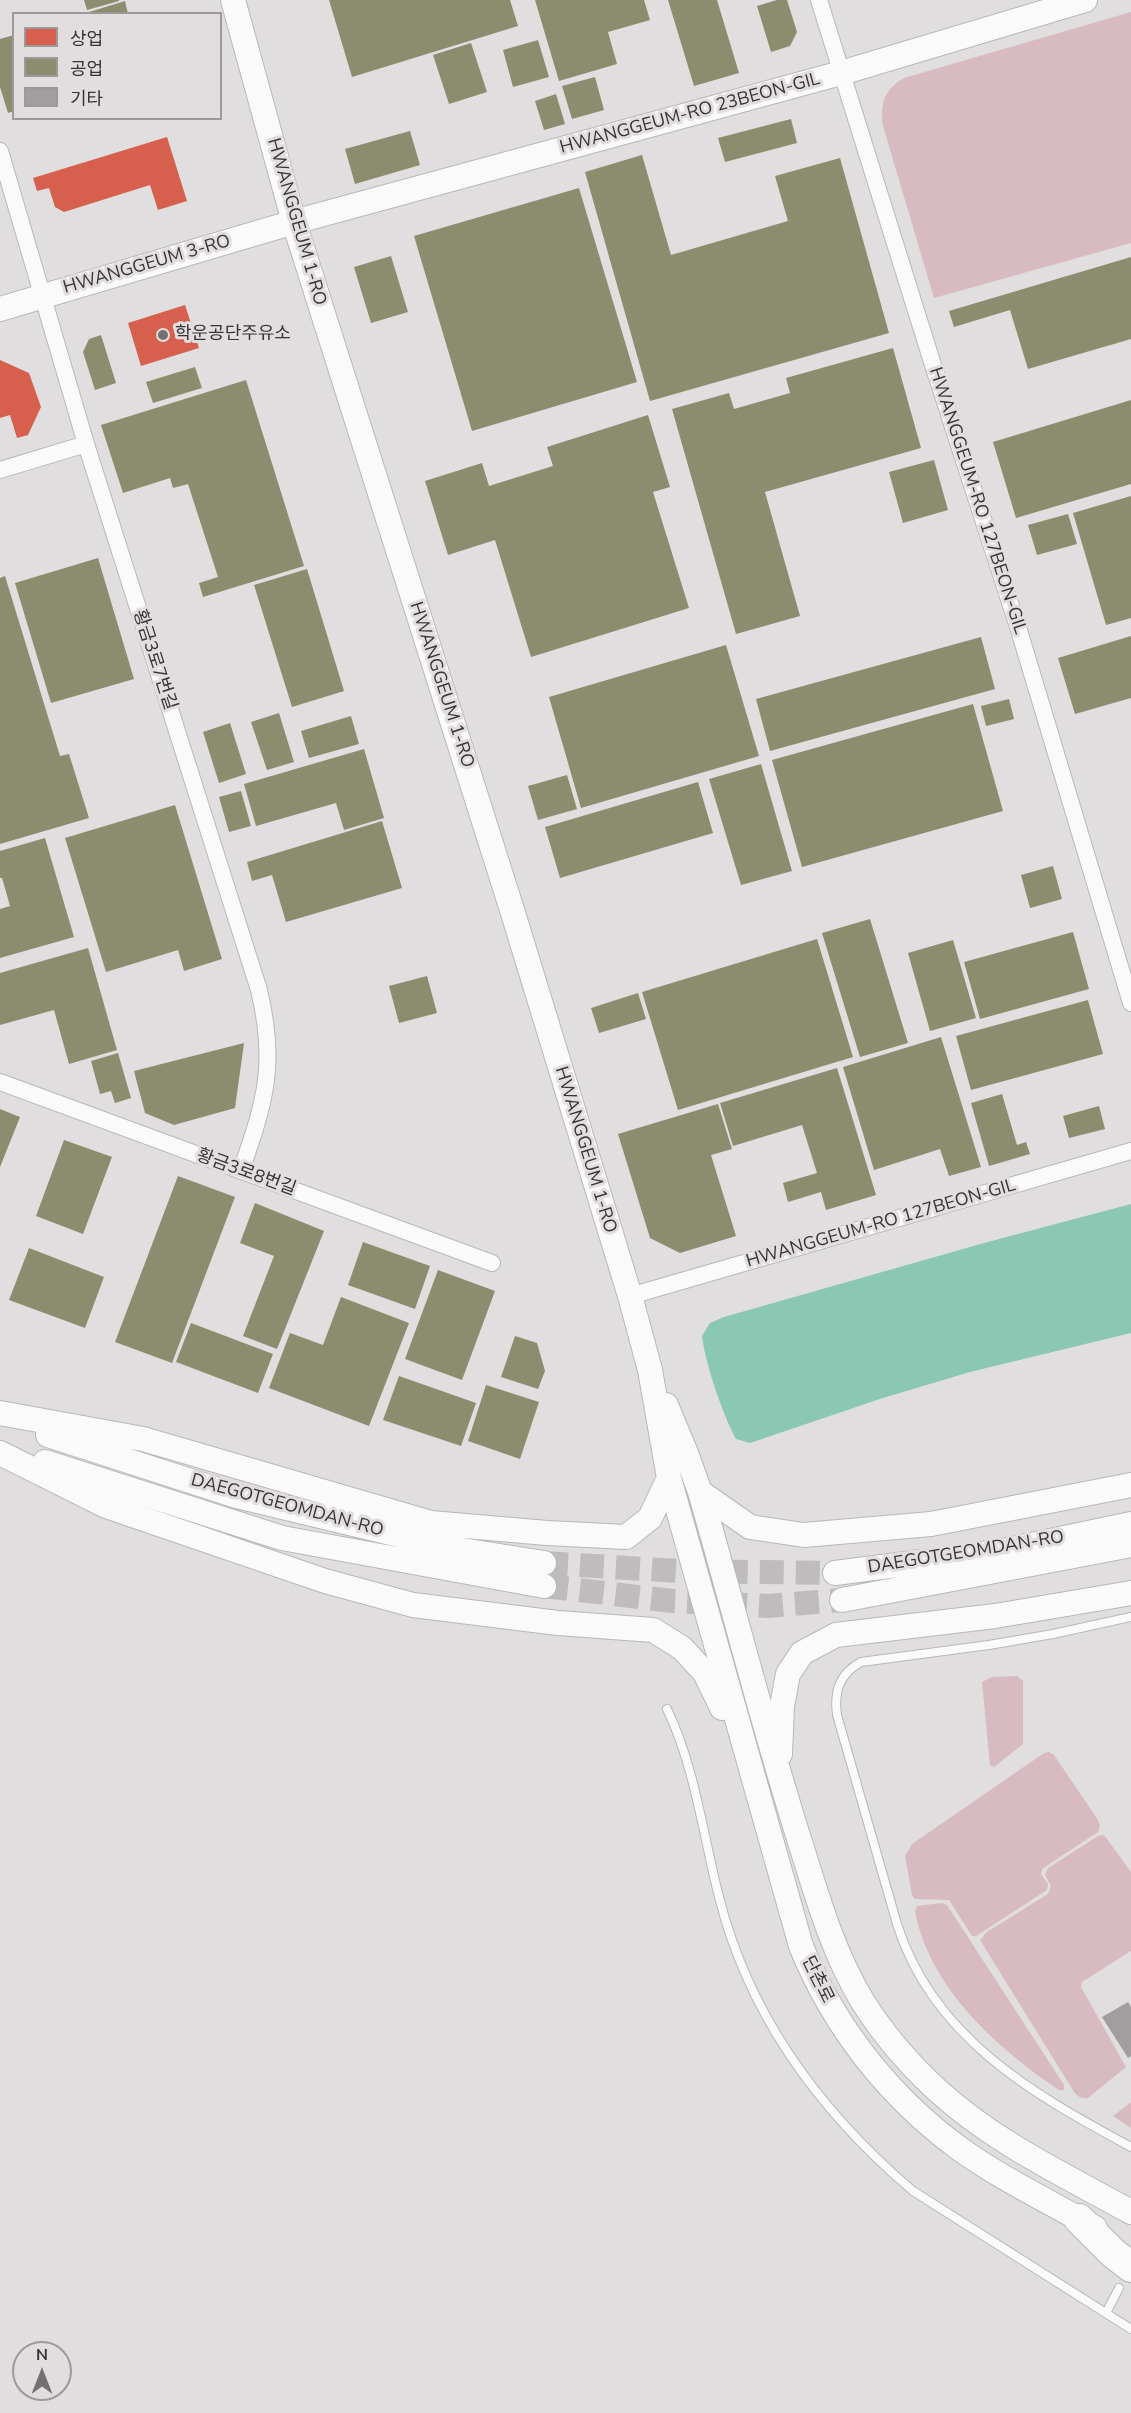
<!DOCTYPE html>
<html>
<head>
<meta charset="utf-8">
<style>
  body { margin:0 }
  #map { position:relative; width:1131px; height:2413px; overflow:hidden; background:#e1dedf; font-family:"Nunito Sans","Noto Sans KR",sans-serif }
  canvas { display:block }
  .legend { position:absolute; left:12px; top:12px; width:210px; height:108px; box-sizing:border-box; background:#e2ddde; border:2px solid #9d999a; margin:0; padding:8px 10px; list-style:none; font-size:18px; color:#363435 }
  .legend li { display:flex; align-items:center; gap:12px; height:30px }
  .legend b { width:30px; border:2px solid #9d999a }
  .north { position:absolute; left:12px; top:2341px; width:60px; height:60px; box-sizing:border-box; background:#e2ddde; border:2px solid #9d999a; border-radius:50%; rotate:0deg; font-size:16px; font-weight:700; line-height:24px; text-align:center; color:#363435 }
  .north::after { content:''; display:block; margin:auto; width:21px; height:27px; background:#727070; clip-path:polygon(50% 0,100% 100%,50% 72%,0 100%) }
</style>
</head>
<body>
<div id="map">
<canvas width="1131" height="2413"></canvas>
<ul class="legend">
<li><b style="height:16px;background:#d6604d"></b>상업</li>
<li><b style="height:16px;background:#8c8c6e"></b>공업</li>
<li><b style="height:16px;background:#a09e9e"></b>기타</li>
</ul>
<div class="north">N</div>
</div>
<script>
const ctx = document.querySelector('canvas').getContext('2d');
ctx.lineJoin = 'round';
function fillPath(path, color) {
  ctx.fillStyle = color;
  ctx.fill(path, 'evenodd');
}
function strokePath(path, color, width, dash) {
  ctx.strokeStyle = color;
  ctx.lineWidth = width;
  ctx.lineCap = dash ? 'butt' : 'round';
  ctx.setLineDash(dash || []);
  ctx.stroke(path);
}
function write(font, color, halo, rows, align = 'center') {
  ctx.font = font + ' "Nunito Sans","Noto Sans KR",sans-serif';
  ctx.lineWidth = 6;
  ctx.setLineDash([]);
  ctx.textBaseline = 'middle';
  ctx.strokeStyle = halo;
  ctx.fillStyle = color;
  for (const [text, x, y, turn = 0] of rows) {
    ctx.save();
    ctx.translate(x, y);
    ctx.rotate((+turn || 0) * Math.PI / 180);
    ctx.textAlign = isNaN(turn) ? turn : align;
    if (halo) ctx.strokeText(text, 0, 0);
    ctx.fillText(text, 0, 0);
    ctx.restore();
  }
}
fillPath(new Path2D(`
  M1131,12V243L934,298L883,126C880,103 884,90 904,78Z
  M1017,1676L1023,1681V1744L994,1767L990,1765L982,1682L992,1677Z
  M1049,1752L1054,1755L1098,1820L1100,1826L1098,1832L1042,1869L1041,1874L1048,1884L1047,1890L976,1936H972L949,1900L915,1899L912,1895L905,1856L912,1844L1044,1753Z
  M1104,1835L1131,1872V1951L1082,1982L1081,1987L1126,2067L1088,2098C1082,2099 1078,2097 1074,2092L980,1940L987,1932L1048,1894L1051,1886L1045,1875L1048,1868L1098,1836Z
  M942,1903L947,1905L1055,2071L1064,2085V2090H1059C998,2049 929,1988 915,1911L917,1906Z
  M1131,2102V2128L1113,2116Z`), '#d8bac1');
fillPath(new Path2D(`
  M1131,1204V1333L970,1372L883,1398L750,1443L736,1439C723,1415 705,1363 702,1336L710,1323L724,1317L984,1243Z`), '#8bc8b4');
fillPath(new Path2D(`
  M167,137L187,201L158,210L150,185L64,212L55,207L49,188L37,191L33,178Z
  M185,305L199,348L141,366L128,323Z
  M0,360L29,373L41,407L28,435L17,438L10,415L0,418Z`), '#d6604d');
fillPath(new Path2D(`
  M84,0H119V1L87,10Z
  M329,0H510L518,26L352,77Z
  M535,0H644L650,20L608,32L617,64L559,81Z
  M668,0H717L739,73L694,86Z
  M777,0H787L797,32L790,46L771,52L757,6Z
  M125,1L128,14H86V13Z
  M14,35V111L8,113L0,87V39Z
  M538,40L549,77L513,87L503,50Z
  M471,43L487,92L449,104L433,55Z
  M595,77L604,110L572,119L562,86Z
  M556,94L565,124L544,130L535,101Z
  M791,119L797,143L725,162L718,138Z
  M410,131L420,165L355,184L345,149Z
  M642,155L671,255L788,221L775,176L840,158L889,333L650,401L585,172Z
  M579,188L637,382L472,431L414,236Z
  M391,256L408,312L371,323L354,267Z
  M1131,257V339L1028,369L1010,310L954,327L949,311Z
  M101,335L116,383L95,390L83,352L89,339Z
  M893,348L921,448L765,492L800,616L736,634L672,409L729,393L734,409L790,393L786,378Z
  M195,367L202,388L153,403L146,382Z
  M246,380L304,566L203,597L199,583L218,577L188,484L173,488L170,478L123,493L101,425Z
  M1131,400V484L1016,518L993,442Z
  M648,415L670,487L653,492L689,608L531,657L495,540L448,555L425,481L482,463L489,486L553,466L547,447Z
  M934,460L948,510L903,523L889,472Z
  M1131,496V618L1106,625L1073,513Z
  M1068,514L1077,544L1037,555L1028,525Z
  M98,558L134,679L51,703L15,583Z
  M307,569L344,691L292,707L254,585Z
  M5,576L60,756L69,754L89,818L0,844V578Z
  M1131,636V698L1075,714L1058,658Z
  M981,637L995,689L770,751L756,699Z
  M726,645L759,756L581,808L549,697Z
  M1009,699L1014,719L986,726L981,706Z
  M973,704L1003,811L802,867L772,760Z
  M279,713L294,762L267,770L251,722Z
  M351,716L359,744L309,758L301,731Z
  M230,723L246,774L219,783L203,732Z
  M364,749L384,818L344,830L336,803L256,826L244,784Z
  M761,764L792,871L741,885L709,779Z
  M567,775L577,809L538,820L528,786Z
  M698,782L713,833L560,878L545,827Z
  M241,791L251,826L229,832L219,797Z
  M175,805L222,959L184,971L178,950L106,972L65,838Z
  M382,821L402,888L286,922L272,875L252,881L247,862Z
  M45,838L74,937L0,958V909L10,906L2,878H0V851Z
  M1053,866L1062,899L1030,908L1021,875Z
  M870,919L908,1043L860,1057L822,933Z
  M1073,932L1089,989L980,1019L964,962Z
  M817,939L853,1057L678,1110L642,992Z
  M953,940L976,1018L930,1031L908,953Z
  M88,948L117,1050L69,1064L54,1010L0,1025V973Z
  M427,976L437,1013L399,1023L389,986Z
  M638,993L646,1019L599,1033L591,1008Z
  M1088,1000L1103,1054L971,1090L956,1036Z
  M941,1037L981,1167L949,1176L940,1149L874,1170L843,1067Z
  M244,1043L235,1108L174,1125L145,1113L134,1071Z
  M118,1053L131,1098L115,1103L111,1091L100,1094L91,1061Z
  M837,1068L876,1195L826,1210L821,1192L788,1202L783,1183L817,1173L802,1125L733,1146L720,1103Z
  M1002,1094L1017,1145L1026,1142L1030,1154L989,1166L971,1103Z
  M718,1104L732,1149L711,1155L736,1236L680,1253L650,1238L618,1134Z
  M1099,1106L1105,1129L1069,1138L1063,1116Z
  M0,1109L20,1117L0,1167Z
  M64,1140L112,1157L83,1234L36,1216Z
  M178,1176L235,1197L172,1363L115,1342Z
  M255,1203L324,1231L277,1349L243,1336L274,1256L240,1243Z
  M363,1242L430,1266L415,1309L348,1285Z
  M29,1248L104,1277L85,1328L9,1300Z
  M438,1270L495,1291L462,1380L405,1359Z
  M341,1297L409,1323L369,1426L269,1388L290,1333L323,1345Z
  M191,1323L273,1354L258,1393L176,1362Z
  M515,1336L537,1343L545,1371L538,1389L501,1377Z
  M399,1376L476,1403L461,1446L383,1420Z
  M486,1385L539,1402L520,1459L468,1441Z`), '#8c8c6e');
fillPath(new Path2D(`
  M1128,2002L1131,2007V2056L1128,2058L1102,2017Z`), '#a09e9e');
strokePath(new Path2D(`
  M544,1563L679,1571L835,1573
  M544,1586L673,1601L768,1606L842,1600`), '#bfbcbd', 24, [24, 12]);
const lane = new Path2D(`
  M1131,1617L1053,1634L989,1645L861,1662C839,1674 834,1691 837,1715L897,1924C933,2038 1033,2094 1131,2147
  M667,1709C695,1767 703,1835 719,1897C749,2016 820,2112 913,2191L1131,2329
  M1106,2313L1119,2288`);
const street = new Path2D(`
  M819,0L933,365L1018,627L1131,1003
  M0,151L86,444L259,990C277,1065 265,1101 241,1171
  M0,470L86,444
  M0,1082L492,1263
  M630,1296L1131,1151`);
const secondary = new Path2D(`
  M233,0L294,222L513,913L630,1296L650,1370L669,1478L801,1946C834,2027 889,2097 960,2149C1002,2179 1050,2202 1095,2228
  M0,309L294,222L841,73L1085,0
  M666,1405L686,1453L700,1492C734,1609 763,1726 800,1842C817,1896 833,1953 863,2002C883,2034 908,2063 936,2089C992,2141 1064,2175 1131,2212
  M0,1413L143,1439L431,1523L547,1533L626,1537L650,1518L669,1478
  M48,1435L237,1496L462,1550L544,1563
  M0,1453L106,1506L325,1581L413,1605L558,1623L653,1630L682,1648L705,1673L722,1708
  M45,1462L282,1538L544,1586
  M700,1492L750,1527L804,1535L931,1524L1131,1485
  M835,1573L998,1552L1131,1524
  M842,1600L1131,1545
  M780,1754L782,1706L788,1674L802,1653L836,1635L995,1616L1131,1593`);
const highway = new Path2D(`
  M1079,2219L1113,2253L1131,2267`);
strokePath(lane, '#b9b7b7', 10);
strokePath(street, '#b9b7b7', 18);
strokePath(secondary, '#b9b7b7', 26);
strokePath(highway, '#b9b7b7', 32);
strokePath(lane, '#fafafa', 8);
strokePath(street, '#fafafa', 16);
strokePath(secondary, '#fafafa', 24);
strokePath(highway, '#fafafa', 30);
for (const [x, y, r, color] of [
  [163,335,6,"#727070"]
]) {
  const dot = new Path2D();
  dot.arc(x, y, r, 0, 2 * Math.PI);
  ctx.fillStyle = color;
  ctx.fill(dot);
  strokePath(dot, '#e2ddde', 2);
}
write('18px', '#363435', '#e2ddde', [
  ["HWANGGEUM-RO 23BEON-GIL",690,114,-15],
  ["HWANGGEUM 1-RO",296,222,74],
  ["HWANGGEUM 3-RO",147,265,-16],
  ["HWANGGEUM-RO 127BEON-GIL",977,501,72],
  ["황금3로7번길",154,660,72],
  ["HWANGGEUM 1-RO",441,685,72],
  ["HWANGGEUM 1-RO",585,1150,73],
  ["황금3로8번길",246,1173,20],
  ["HWANGGEUM-RO 127BEON-GIL",881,1224,-16],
  ["DAEGOTGEOMDAN-RO",287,1506,15],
  ["DAEGOTGEOMDAN-RO",966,1553,-9],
  ["단촌로",817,1980,64]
]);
write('18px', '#363435', '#e2ddde', [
  ["학운공단주유소",175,335]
], 'left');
</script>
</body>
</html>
